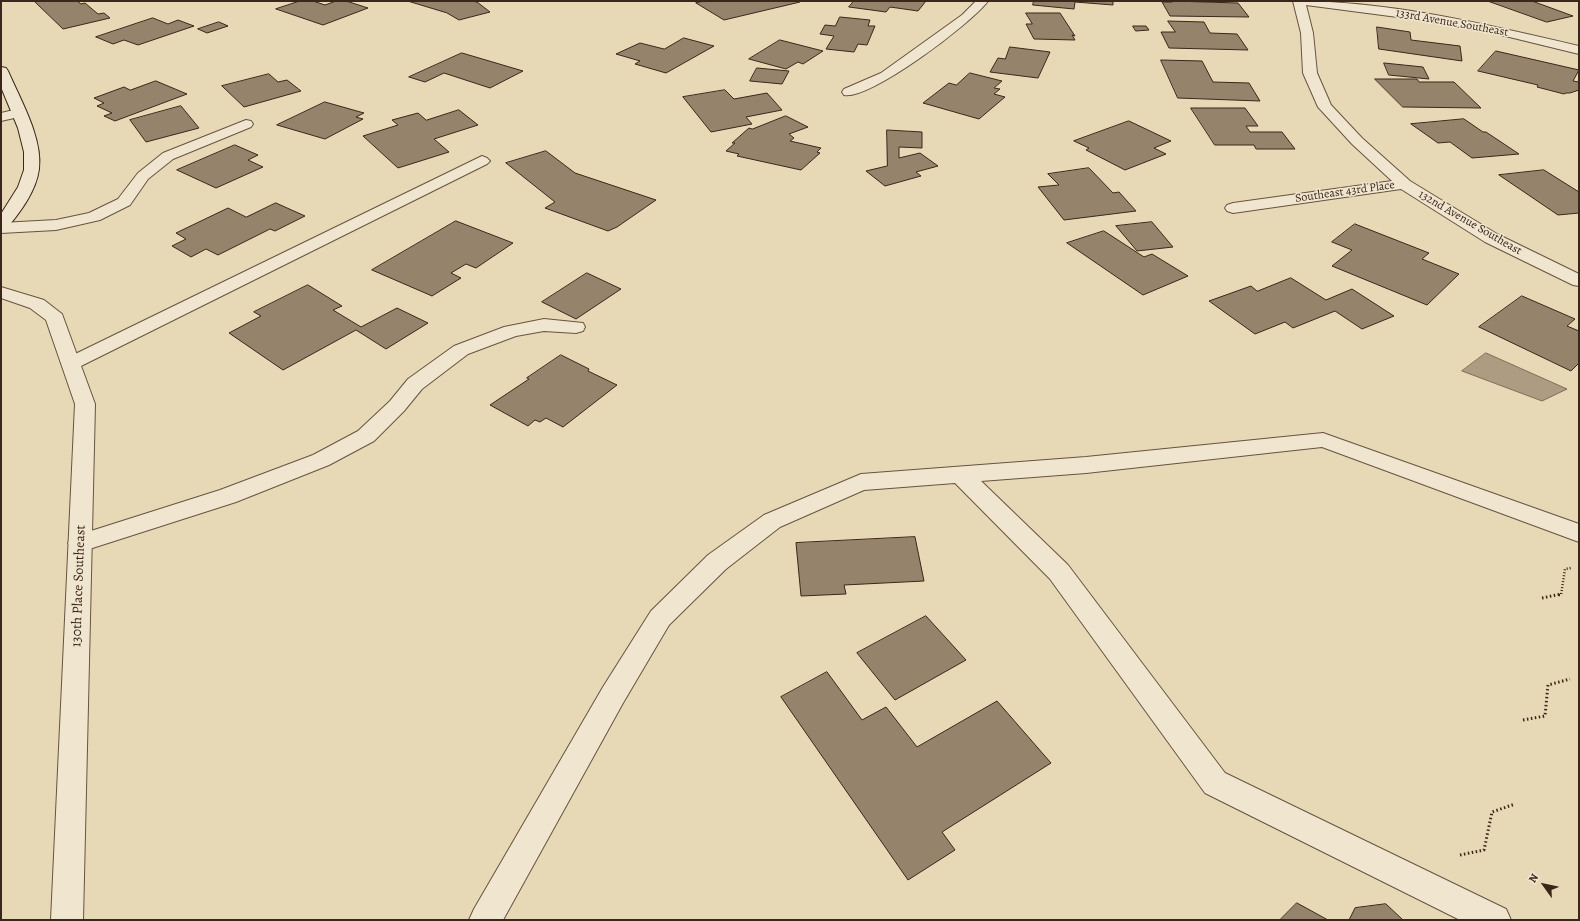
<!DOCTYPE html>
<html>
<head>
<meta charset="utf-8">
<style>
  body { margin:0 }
  #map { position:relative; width:1580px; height:921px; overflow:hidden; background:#e8d9b6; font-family:Alegreya,serif }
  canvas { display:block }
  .frame { position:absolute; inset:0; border:2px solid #3b261a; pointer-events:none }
  .north { position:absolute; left:1524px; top:865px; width:40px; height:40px; -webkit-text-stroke:3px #f0e6d0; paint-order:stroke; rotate:303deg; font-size:11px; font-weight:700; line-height:16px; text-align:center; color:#3b261a }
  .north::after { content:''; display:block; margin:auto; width:14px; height:18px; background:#3b261a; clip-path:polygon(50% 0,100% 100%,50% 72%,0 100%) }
</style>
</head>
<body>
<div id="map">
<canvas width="1580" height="921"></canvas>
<div class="frame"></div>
<div class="north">N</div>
</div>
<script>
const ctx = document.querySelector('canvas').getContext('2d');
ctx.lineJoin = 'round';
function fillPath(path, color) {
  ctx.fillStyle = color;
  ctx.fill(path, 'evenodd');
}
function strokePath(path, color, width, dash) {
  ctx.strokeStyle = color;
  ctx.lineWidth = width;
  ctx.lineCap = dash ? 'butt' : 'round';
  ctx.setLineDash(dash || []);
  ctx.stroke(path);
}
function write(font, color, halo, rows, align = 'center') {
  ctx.font = font + ' Alegreya,serif';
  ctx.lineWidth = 3;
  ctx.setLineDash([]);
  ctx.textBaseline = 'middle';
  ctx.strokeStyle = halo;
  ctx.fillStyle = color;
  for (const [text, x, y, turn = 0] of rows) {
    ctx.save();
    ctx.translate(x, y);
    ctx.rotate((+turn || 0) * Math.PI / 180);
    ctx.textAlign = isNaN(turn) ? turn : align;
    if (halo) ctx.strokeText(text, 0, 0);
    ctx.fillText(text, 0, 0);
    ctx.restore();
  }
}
const water = new Path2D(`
  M1486,353L1567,389L1542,401L1462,371Z`);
fillPath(water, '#ad9c81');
strokePath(water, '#7f6d58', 1);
const building = new Path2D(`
  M40,1H77L81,4L85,3L98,14L104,13L110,18L63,29L35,2Z
  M300,1H313L325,5L336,1H346L368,8L323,25L276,9Z
  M408,1H471L477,2L490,12L459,20L447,13Z
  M705,1H799L800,2L724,20L696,3Z
  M854,1H926L918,11L890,7L886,12L849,7Z
  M1034,1H1113V5L1075,2L1074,9L1033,5Z
  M1172,1L1238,3L1249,17L1170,16L1162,2H1172Z
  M1488,1H1532L1573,16L1547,22Z
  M1026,13H1060L1075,36L1072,35L1075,40L1034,39L1026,24H1032Z
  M840,17L870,20L868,26H875L867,45L858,44L854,52L826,49L834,36L820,34L825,25L835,26Z
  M153,18L168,24L178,20L194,26L138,45L124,40L113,44L96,37Z
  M1168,21L1204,22L1210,33L1237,34L1248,50L1169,48L1161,32H1175Z
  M219,22L228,26L207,33L198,29Z
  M1133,26H1146L1149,30L1136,31Z
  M1377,27L1410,32L1411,40L1460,46L1462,61L1379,49Z
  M684,38L714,46L666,73L635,64L640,61L616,54L640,43L664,49Z
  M780,40L823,51L803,64L798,62L786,69L749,59Z
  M1010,47L1050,52L1038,78L990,72L998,58L1005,59Z
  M1496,51L1579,70L1573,81L1579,82V90L1570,93H1566L1564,94L1537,87L1538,85L1478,71Z
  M462,53L523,71L490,88L444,73L425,82L409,77Z
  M1161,60L1202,61L1213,82L1249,83L1260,101L1178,98Z
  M1384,63L1423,67L1429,79L1389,75Z
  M757,68L789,71L782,84L750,81Z
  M970,73L1002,81L994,88L1000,89L994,94L1005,97L979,119L923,103L949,83L956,85Z
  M269,74L278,82L287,80L301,91L244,107L222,86Z
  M1375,79H1417L1419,82H1454L1481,108L1403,107Z
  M156,81L187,94L115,121L104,116L112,113L97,106L104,103L94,98L124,87L130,90Z
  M725,90L734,99L767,93L782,110L746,117L752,124L711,132L683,97Z
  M325,102L364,113L356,117L363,119L325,139L277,125Z
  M181,106L199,128L146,142L130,120Z
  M1191,108H1245L1258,126H1246L1250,132H1282L1295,149H1256L1254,145H1215Z
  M459,110L478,125L434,139L449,152L398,168L363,136L398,125L392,120L418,113L426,120Z
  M786,116L808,127L789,134L794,138L790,141L821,148L817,152L820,153L801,170L737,156L739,154L726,151L735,143H732L749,128L752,129Z
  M1464,119L1483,132H1486L1519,154L1472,158L1450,142L1438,143L1411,124Z
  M1129,121L1171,141L1154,148L1166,154L1125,170L1086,150L1089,148L1074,141Z
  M887,130L922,132V148L899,147V158L920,153L938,166L916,172L921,176L885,186L866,171L887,166Z
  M235,145L258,155L248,160L263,167L216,188L177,170Z
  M546,151L575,173L656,200L617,227L608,231L545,208L555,202L506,163Z
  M1089,168L1113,193L1119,192L1136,211L1064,220L1038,187L1059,185L1048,174Z
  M1544,170L1579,192V213L1558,215L1499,175Z
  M276,203L305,216L275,231L270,229L218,255L206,249L191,257L172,246L186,239L176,233L228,208L246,217Z
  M456,221L513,243L476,268L466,264L451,273L461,278L432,296L372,270Z
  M1152,222L1173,247L1137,251L1116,226Z
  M1355,224L1429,253L1422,259L1459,274L1427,305L1332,266L1352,250L1332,242Z
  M1104,231L1144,257L1152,254L1188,276L1143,295L1067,243Z
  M587,273L621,289L576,319L542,302Z
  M1291,278L1326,300L1352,289L1394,316L1362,329L1335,311L1293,328L1285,322L1255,334L1209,301L1251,286L1257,291Z
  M308,285L342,306L333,310L361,327L397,308L428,323L386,349L356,330L283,370L229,333L261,316L254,312Z
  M1522,296L1575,319L1567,326L1579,331V363L1571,371L1479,327Z
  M561,355L589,369L588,371L617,385L563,427L546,418L540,422L535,420L528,426L490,405L529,379L527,378Z
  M915,537L924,581L844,585L846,594L801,596L796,543Z
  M926,616L966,660L895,700L857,653Z
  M827,672L862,720L886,707L917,747L997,701L1051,763L942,832L955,850L908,880L781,697Z
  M1297,903L1328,920H1280Z
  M1386,904L1403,920H1349L1355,908Z`);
fillPath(building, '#95836b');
strokePath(building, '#3b261a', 1);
const service = new Path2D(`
  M18,109L23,110L25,113L23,116L1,121V113Z
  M246,120L251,121L253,124L251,127L173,159L148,179L130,205L100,220L56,230L1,233V223L56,220L89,213L118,199L138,173L163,153Z
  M482,156L487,158L490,161L487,164L79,367L72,369L65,367L62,363L65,359Z
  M544,319L583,323L585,327L583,331L576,333L544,331L516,336L468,354L422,389L404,411L374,441L329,465L236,502L80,552L72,549L68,543L72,537L220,490L313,455L358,431L390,401L408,379L454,346L504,327Z
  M1323,433L1579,524V542L1322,447L1086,473L981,481L1068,565L1225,773L1506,909L1511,920H1460L1205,793L1050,579L955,483L864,490L780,527L726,569L669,625L623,703L503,920H469L474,909L603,687L651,611L708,555L764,515L861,474L1086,457Z`);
const minor = new Path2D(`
  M976,1H988C972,23 869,101 844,95L842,92L844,89L881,73L962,15Z
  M1293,1C1390,1 1485,24 1579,46V54L1493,33L1428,21L1306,5L1313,33L1317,73L1331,105L1362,138L1410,181L1497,234L1579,274V286L1573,285L1485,242L1401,189L1233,213L1227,211L1225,208L1227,205L1233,203L1392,181L1352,144L1318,107L1303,73L1301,33Z
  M1,287L44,300L62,314L95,404L83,920H51L75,404L46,320L30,308L1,298Z`);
const secondary = new Path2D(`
  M1,67L6,68L8,71C20,99 43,138 39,169C36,191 21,211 7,228L1,229V214L18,187L24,170V152L18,128L1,87Z`);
strokePath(service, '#665341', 2);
strokePath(minor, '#665341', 2);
strokePath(secondary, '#3b261a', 2);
strokePath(new Path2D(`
  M1559,595H1561L1565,569L1571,568`), '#3b261a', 2.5, [1, 2]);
strokePath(new Path2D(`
  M1542,598L1561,594
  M1523,720L1545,716L1548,685L1570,679
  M1460,855L1484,850L1492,812L1515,804`), '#3b261a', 3, [1.5, 2.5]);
fillPath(service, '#f0e6d0');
fillPath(minor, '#f0e6d0');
fillPath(secondary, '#f0e6d0');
write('12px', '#3b261a', '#f0e6d0', [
  ["133rd Avenue Southeast",1452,23,10],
  ["Southeast 43rd Place",1345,192,-8],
  ["132nd Avenue Southeast",1470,223,30]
]);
write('14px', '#3b261a', '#f0e6d0', [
  ["130th Place Southeast",79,586,-88]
]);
</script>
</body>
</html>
